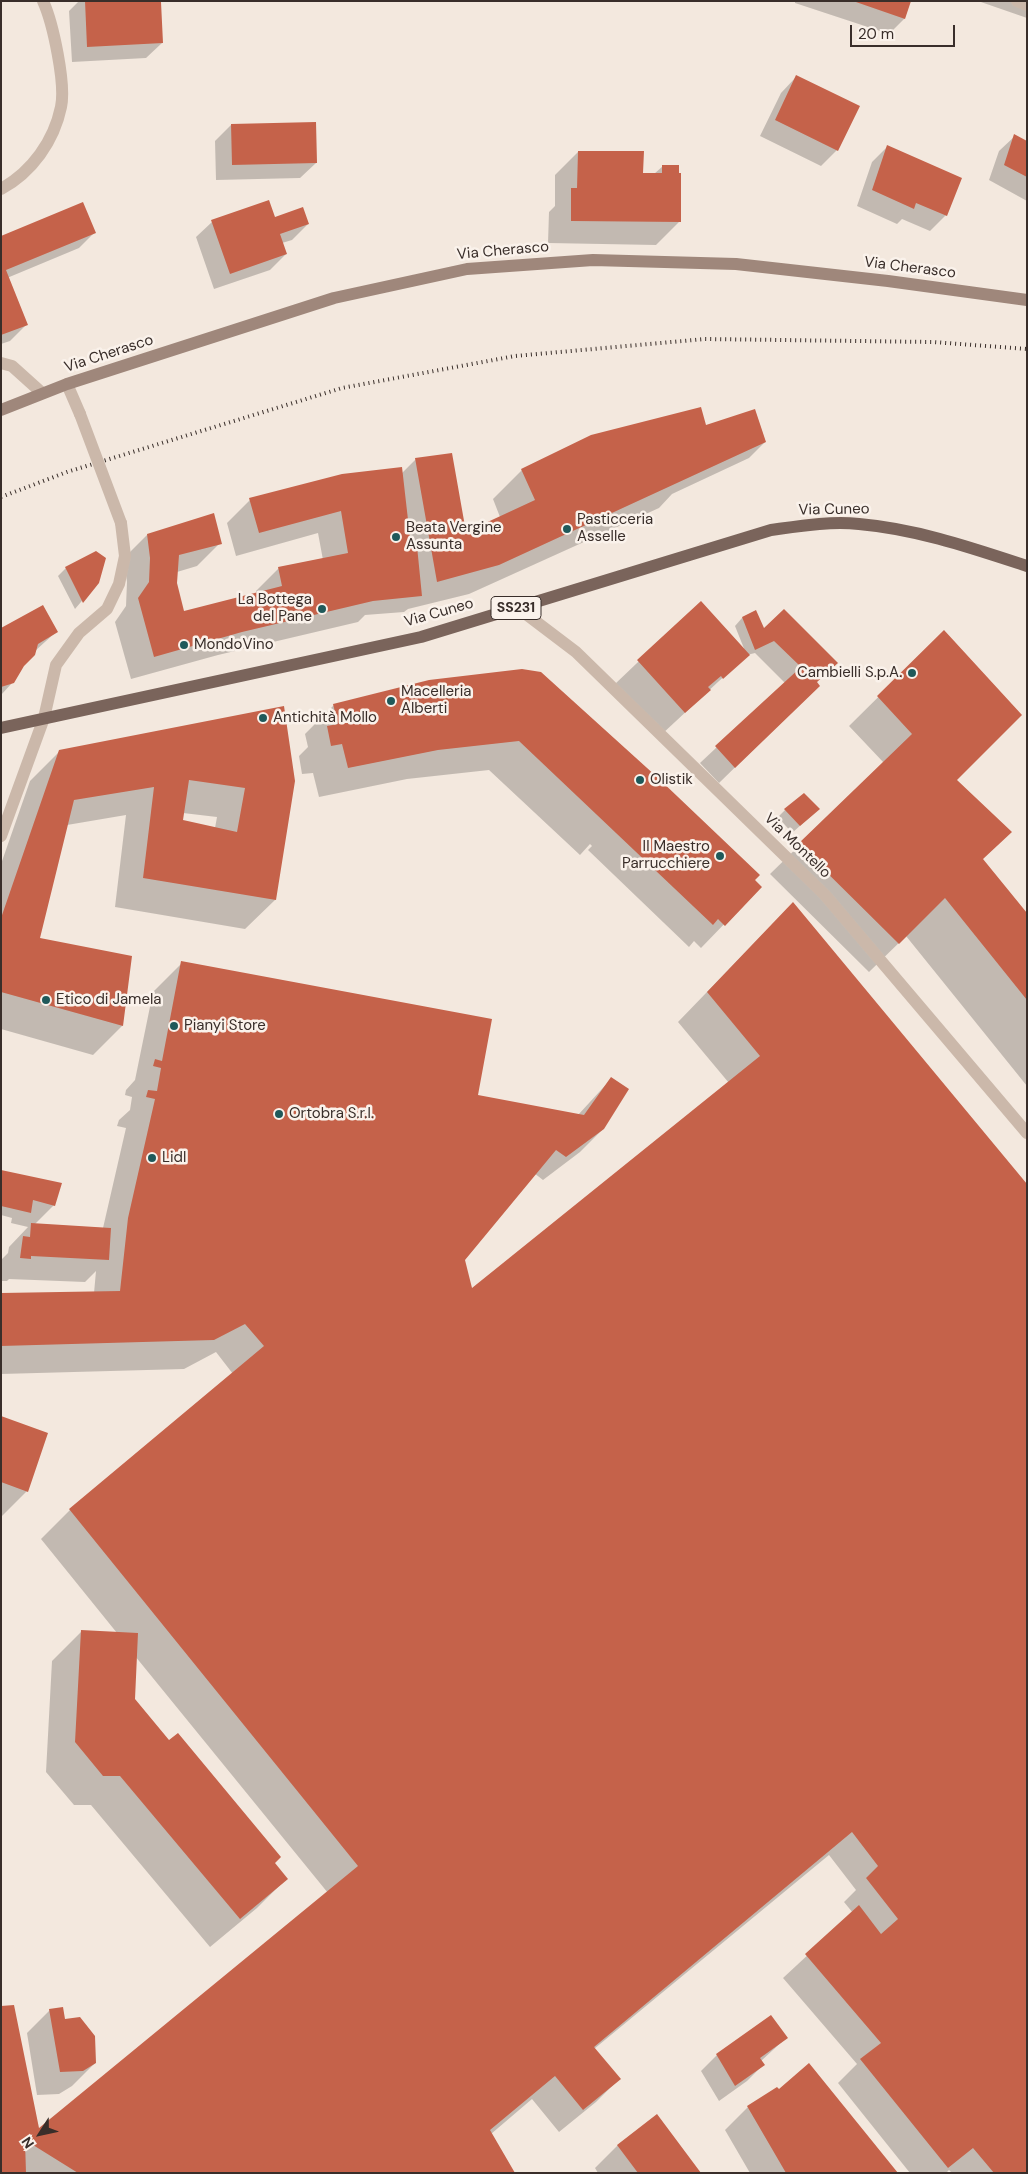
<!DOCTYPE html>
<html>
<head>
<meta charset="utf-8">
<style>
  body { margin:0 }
  #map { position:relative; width:1028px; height:2174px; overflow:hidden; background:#f3e8de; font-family:"DM Sans",sans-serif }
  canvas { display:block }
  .frame { position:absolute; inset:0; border:2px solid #392e2a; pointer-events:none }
  .north { position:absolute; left:15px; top:2109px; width:50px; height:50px; -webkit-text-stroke:4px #faf2eb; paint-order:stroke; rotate:235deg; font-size:14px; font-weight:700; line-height:20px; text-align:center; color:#392e2a }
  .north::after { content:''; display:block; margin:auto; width:18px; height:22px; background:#392e2a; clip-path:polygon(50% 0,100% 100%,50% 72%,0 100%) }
  .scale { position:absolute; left:850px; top:25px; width:105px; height:22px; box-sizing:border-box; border:2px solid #392e2a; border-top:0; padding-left:6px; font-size:15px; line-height:18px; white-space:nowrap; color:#392e2a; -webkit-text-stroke:4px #faf2eb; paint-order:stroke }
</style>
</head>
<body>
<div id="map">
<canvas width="1028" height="2174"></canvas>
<div class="frame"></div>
<div class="north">N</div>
<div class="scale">20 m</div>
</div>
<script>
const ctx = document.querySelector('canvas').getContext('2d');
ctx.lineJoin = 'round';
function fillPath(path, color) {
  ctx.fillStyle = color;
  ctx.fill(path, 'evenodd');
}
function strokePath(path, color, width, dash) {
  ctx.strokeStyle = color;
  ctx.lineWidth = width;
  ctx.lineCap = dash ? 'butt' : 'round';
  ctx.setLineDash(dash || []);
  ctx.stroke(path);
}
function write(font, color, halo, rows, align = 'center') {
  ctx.font = font + ' "DM Sans",sans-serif';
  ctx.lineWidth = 5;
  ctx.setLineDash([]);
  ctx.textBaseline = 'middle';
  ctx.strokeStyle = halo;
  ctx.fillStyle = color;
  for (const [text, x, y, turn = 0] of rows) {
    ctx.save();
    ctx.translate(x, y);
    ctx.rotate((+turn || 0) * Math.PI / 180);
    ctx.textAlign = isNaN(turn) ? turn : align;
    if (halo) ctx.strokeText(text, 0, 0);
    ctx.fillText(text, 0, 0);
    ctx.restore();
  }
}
fillPath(new Path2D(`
  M79,1H149L162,43L146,58L72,62L69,11Z
  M795,1H910L904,19L889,34L795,3Z
  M978,1H1027V18Z
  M796,77L837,150L821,166L760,136L781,93Z
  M231,125L316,163L300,178L216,180L215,141Z
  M1015,136L1027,142V201L989,180L999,151Z
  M887,147L946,215L930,231L902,219L897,224L857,206L872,162Z
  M578,152L642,174H654L663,166L679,222L656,245L548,243L549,212L555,206V175Z
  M274,219L308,224L292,240L282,243L286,254L270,270L214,289L196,237L212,222Z
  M95,232L79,248L7,278L26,325L10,341L1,344V237Z
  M705,426L765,442L749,458L672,494L659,508L469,594L408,609L404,612L365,615L358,622L218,655L131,679L115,622L126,606L127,582L124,558L147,535L220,543L197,566L177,572L176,584L183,612L257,594L256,591L279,568L323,560L318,533L236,556L227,523L250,500L401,474L416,459L465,533L500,517L493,499L522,470Z
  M66,568L98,582L75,609L58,576Z
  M701,602L745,651L735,626L742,618L756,612L764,630L784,611L816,683L803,701L719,783L700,763L785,683L755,653L747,655L661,735L615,684Z
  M1,629L56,632L35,651L23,665L13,682L1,695Z
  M944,632L955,780L982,860L1027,915V1086L906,936L869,972L770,874L884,763L849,726Z
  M430,681L754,880L760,887L701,948L694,941L689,947L588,850L592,846L590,844L580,855L489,770L407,779L319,797L313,773L302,774L299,756L308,747L305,734L334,705Z
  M283,708L275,900L245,929L115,907L126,815L67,825L38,939L131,957L122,1026L93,1055L1,1029V864L30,781L59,752ZM183,813L217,817L215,828L182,821Z
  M785,810L811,816L792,833L778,817Z
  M764,933L1027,2173H952L949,2170L946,2173H910L838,2083L857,2064L783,1978L853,1913L844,1902L856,1890L829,1855L594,2049L619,2079L596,2102L559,2132L532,2099L491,2134L514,2173H1V2007L31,2137L328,1893L135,1656L134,1700L286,1879L257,1908L210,1947L91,1805H74L46,1772L52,1661L81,1632L117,1633L41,1539L70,1510L233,1374L216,1352L184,1369L1,1374V1294L94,1293L96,1271L85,1282L9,1279L7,1281H1V1260L8,1253L9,1247L28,1227L11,1223L12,1218L1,1215V1171L54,1205L35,1224L103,1228L126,1128L117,1126L119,1120L130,1110L132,1097L125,1095L126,1090L135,1080L153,992L182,963L476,1096L578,1115L612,1078L603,1129L580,1152L543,1180L534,1173L464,1260L472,1290L729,1083L678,1022Z
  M1,1417L27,1491L1,1517Z
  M50,2010L64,2020L95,2063L72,2086L59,2094L37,2095L27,2033Z
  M770,2017L786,2038L761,2061L763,2065L747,2081L719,2101L701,2071L717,2055Z
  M748,2107L896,2173H750L725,2130Z
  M618,2145L700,2173H598L595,2168Z`), '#0003');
fillPath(new Path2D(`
  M85,1L161,2L163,43L87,47Z
  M853,1H911L905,19Z
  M796,75L860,106L838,151L775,120Z
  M316,122L317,163L232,165L231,124Z
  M1014,134L1027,141V177L1004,165Z
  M887,145L962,178L947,216L916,203L914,209L872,190Z
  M578,151H644L643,173H662V165H679V173H681V222L571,221V188H577Z
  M269,200L275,217L303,207L309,224L280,234L287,254L230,274L211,220Z
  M83,202L96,233L6,270L28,325L1,335V236Z
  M701,407L706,425L755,409L766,442L499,565L437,582L415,458L452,453L466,532L535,500L521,469L591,435Z
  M402,467L411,546H417L422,596L373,601L242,632L154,657L138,598L149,582L150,558L147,534L214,513L222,544L179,555L177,583L184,611L282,586L278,567L348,553L341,511L259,533L249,498L342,474Z
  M96,551L106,558L99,583L83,603L65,567Z
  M701,601L750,655L723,679L721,676L708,687L711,690L685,713L637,660Z
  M43,605L58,632L38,644L35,655L24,666L14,683L1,687V628Z
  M784,609L838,663L817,682L820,686L735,768L715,746L801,667L774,641L755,650L742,617L756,610L764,628Z
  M944,630L1022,715L957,780L1012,832L983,859L1027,913V1000L945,898L899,944L798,844L912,734L877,696Z
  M522,669L541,672L657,777L760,875L755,880L762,887L725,926L718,919L713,925L519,741L438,750L348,768L342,744L331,746L327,726L338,724L333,704L429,680Z
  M284,706L295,781L276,900L143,878L154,787L74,800L40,938L132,956L123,1026L1,992V918L59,750ZM189,780L245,788L237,832L183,820Z
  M804,793L820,809L800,826L784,809Z
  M793,902L1027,1184V2173H994L973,2148L948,2168L860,2059L881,2043L805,1954L859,1905L881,1934L898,1919L866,1878L878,1866L852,1832L594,2047L621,2079L583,2110L555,2076L490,2130L515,2173H78L25,2140L26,2173H1V2006L14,2005L39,2128L358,1866L69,1509L264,1346L245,1324L214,1340L1,1346V1293L120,1291L128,1218L155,1099L146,1097L148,1090L157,1091L161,1068L153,1066L155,1059L162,1061L181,961L492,1019L478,1095L584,1115L611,1077L629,1089L604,1129L566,1157L556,1150L465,1260L472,1288L760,1056L707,992Z
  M1,1170L62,1183L55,1206L33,1200L31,1213L1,1206Z
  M31,1223L111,1228L109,1260L31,1256V1259L20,1258L23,1236L30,1237Z
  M1,1416L48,1433L28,1492L1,1482Z
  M81,1630L138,1633L135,1699L169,1740L178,1733L281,1857L275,1863L288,1879L240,1919L120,1776H103L75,1742Z
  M63,2007L65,2019L80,2017L95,2036L96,2063L83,2071L60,2072L49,2009Z
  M771,2015L788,2038L760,2058L765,2065L735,2086L716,2054Z
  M809,2063L898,2173H786L747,2106L777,2087L779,2089Z
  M657,2114L701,2173H638L617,2145Z`), '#c5624a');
strokePath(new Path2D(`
  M1017,1L1027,5`), '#cbb8aa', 12);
strokePath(new Path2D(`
  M1,189C32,172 54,141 61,107C66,84 53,23 43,1
  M1,363L12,366L42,393
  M67,384L80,414
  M518,608L576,652L825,895L1027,1133
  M1,836L44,718L56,665L79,633L107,609L119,584L125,556L121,523`), '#cbb8aa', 12);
strokePath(new Path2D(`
  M1,410L67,384L334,298L467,269L593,260L736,264L888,281L1027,300`), '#9f877b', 12);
strokePath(new Path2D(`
  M1,728L421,637L771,530C800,526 830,521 859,524C917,529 972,548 1027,566`), '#7a645b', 12);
strokePath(new Path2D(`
  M1,497L67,472L342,388L515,356L705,339L933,342L1027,349`), '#392e2a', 4, [1, 4]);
strokePath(new Path2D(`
  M80,414L121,523`), '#cbb8aa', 12);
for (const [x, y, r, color] of [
  [567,529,5,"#1f595a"],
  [396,537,5,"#1f595a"],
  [322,609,5,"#1f595a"],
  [184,645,5,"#1f595a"],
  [912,673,5,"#1f595a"],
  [391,701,5,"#1f595a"],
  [263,718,5,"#1f595a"],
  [640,780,5,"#1f595a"],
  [720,856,5,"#1f595a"],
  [46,1000,5,"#1f595a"],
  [174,1026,5,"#1f595a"],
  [279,1114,5,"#1f595a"],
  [152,1158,5,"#1f595a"]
]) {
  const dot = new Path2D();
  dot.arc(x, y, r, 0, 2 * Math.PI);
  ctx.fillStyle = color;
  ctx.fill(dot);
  strokePath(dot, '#faf2eb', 2);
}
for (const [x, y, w] of [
  [516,608,50]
]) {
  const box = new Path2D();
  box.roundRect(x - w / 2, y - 11.5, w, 23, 4);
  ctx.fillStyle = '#faf2eb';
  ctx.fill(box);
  strokePath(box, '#392e2a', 1);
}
write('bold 14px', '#392e2a', null, [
  ["SS231",516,608]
]);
write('15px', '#392e2a', '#faf2eb', [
  ["Via Cherasco",503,251,-5],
  ["Via Cherasco",910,268,7],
  ["Via Cherasco",109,354,-18],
  ["Via Cuneo",834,510,-1],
  ["Via Cuneo",439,613,-16],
  ["Via Montello",797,846,44]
]);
write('15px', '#392e2a', '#faf2eb', [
  ["Pasticceria",577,520],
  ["Asselle",577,537],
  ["Beata Vergine",406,528],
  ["Assunta",406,545],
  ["La Bottega",312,600,"right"],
  ["del Pane",312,617,"right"],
  ["MondoVino",194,645],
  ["Cambielli S.p.A.",902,673,"right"],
  ["Macelleria",401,692],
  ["Alberti",401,709],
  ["Antichità Mollo",273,718],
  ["Olistik",650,780],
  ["Il Maestro",710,847,"right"],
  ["Parrucchiere",710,864,"right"],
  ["Etico di Jamela",56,1000],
  ["Pianyi Store",184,1026],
  ["Ortobra S.r.l.",289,1114],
  ["Lidl",162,1158]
], 'left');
</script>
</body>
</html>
